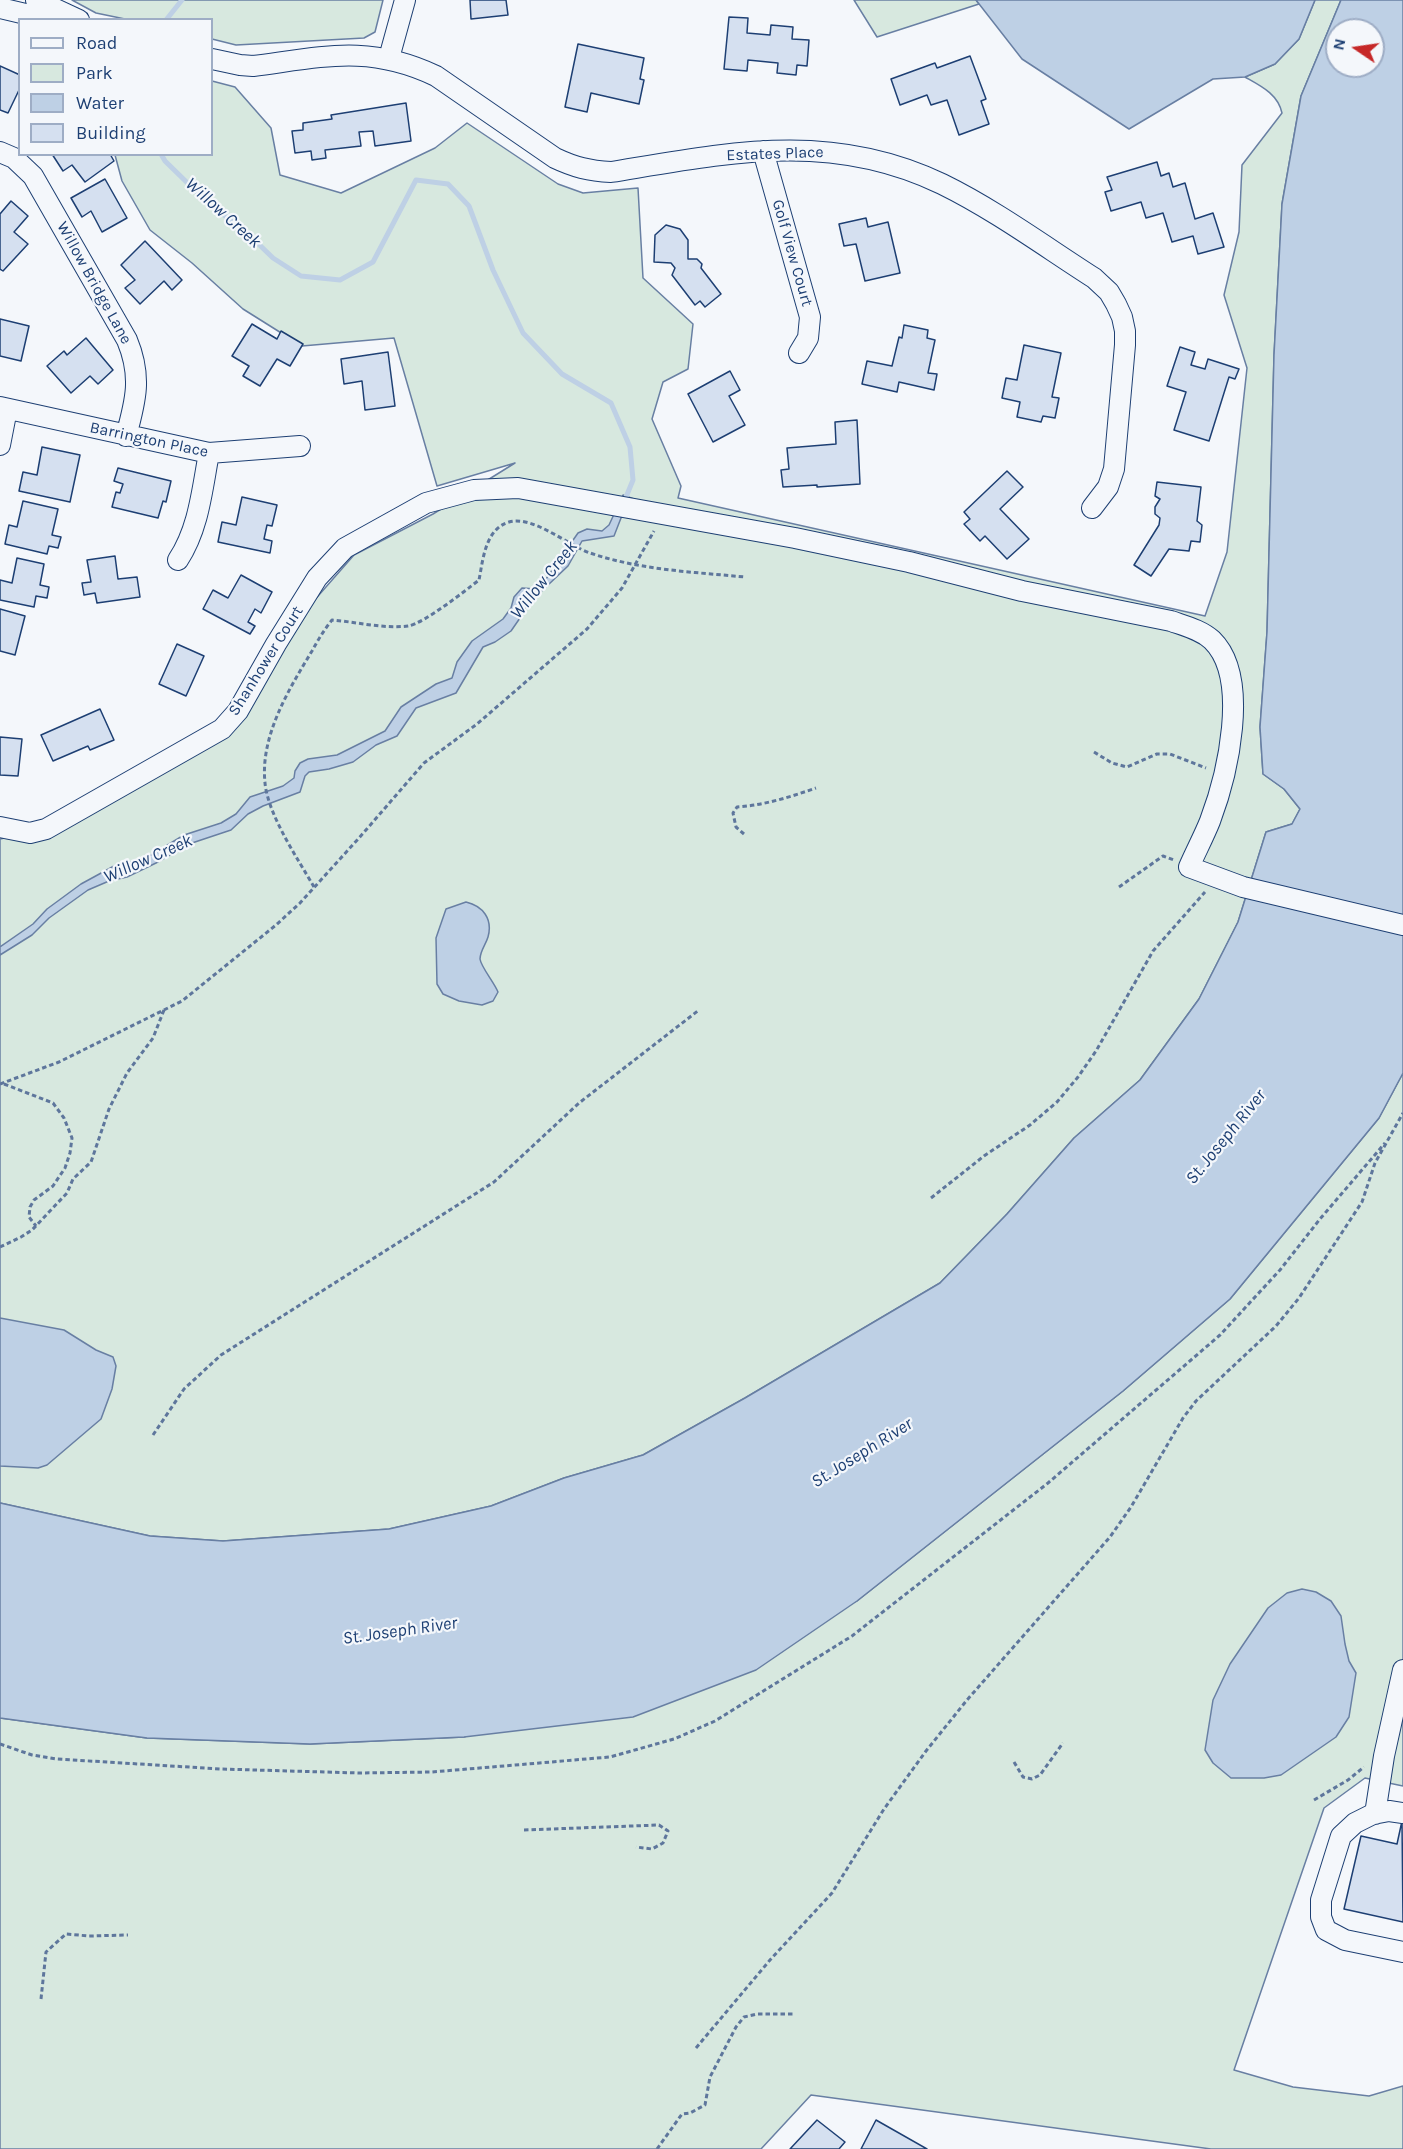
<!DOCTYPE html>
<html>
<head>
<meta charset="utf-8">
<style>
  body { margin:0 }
  #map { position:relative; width:1403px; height:2149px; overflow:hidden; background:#f4f7fb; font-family:Karla,sans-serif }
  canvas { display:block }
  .legend { position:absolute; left:18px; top:18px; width:195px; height:138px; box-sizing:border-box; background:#f4f7fb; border:2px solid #9eadc5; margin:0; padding:8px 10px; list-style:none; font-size:18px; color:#1d3f73 }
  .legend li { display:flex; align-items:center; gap:12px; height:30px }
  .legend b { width:30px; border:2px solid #9eadc5 }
  .north { position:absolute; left:1325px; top:18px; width:60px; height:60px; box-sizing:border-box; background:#f4f7fb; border:2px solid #9eadc5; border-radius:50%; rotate:283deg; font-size:16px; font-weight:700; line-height:24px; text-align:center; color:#1d3f73 }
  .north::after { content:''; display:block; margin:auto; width:21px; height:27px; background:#c62828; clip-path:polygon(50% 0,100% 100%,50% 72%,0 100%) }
</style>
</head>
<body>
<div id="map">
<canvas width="1403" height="2149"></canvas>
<ul class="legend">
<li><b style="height:8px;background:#f4f7fb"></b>Road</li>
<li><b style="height:16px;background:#d7e8df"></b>Park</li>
<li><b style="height:16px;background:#bed0e5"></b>Water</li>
<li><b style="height:16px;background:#d5e0f0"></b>Building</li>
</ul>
<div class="north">N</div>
</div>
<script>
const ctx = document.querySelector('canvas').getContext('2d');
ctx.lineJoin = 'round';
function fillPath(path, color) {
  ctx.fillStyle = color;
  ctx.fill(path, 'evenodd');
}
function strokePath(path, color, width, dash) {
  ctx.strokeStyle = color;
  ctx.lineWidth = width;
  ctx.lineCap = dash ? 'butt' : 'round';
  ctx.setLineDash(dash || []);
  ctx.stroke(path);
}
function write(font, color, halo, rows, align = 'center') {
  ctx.font = font + ' Karla,sans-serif';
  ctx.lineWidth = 4.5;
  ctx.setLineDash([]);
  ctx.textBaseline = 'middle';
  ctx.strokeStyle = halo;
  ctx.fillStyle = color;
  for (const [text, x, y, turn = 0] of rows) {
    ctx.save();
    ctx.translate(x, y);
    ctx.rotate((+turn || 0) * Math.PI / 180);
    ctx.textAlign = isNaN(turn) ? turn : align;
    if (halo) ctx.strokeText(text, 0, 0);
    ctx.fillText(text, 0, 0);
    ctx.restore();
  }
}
const green = new Path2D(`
  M72,0H383L375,32L364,38L236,45L212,39V20L125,19L96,13Z
  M854,0H976L979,4L877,37Z
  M1315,0H1341L1301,96L1282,204L1274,355L1267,632L1260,727L1263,774L1284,789L1300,809L1292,824L1266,832L1238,922L1199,999L1140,1080L1074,1138L1007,1214L940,1283L745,1398L643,1455L564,1478L491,1506L389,1529L223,1541L150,1536L0,1503V839L46,829L212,736L276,644L354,555L433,514L515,463L437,486L394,338L302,346L243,309L192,263L150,230L122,181L115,155L212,154V81L235,87L271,128L280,175L341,193L435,148L467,123L558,184L583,193L638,188L643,278L693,324L688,369L663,382L652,419L681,486L678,498L1205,616L1227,552L1247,368L1224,295L1239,232L1242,165L1282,113C1278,94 1261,86 1245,77L1275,64L1299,39Z
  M1403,1073V1786L1365,1778L1324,1808L1234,2070L1293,2087L1369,2096L1403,2086V2149H1211L811,2095L761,2149H0V1718L147,1738L310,1744L464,1737L857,1601L1123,1391L1230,1299L1379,1118Z`);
fillPath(green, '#d7e8df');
strokePath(green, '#687fa3', 1.5);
const water = new Path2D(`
  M976,0H1315L1299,39L1275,64L1245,77L1213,79L1129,129L1022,59Z
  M1341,0H1403V1073L1379,1118L1230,1299L1123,1391L857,1601L756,1670L633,1717L464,1737L310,1744L147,1738L0,1718V1503L150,1536L223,1541L389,1529L491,1506L564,1478L643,1455L745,1398L940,1283L1007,1214L1074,1138L1140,1080L1199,999L1238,922L1266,832L1292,824L1300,809L1284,789L1263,774L1260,727L1267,632L1274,355L1282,204L1301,96ZM1337,30H1373V66H1337Z
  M623,495L634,499L621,518L614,536L582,541L568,566L527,605L520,618L511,631L495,642L483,647L456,693L416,708L397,736L376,745L353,762L329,769L309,772L305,776L300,792L263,806L248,814L231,830L189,844L156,863L127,877L109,881L88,890L49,918L32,935L0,955V947L33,924L47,909L81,884L114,866L137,861L151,855L184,835L221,823L236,814L250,797L283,786L294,778L295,771L300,763L308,759L337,755L385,731L401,707L436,684L452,678L457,662L472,641L503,619L511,608L514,597L522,588L536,589L546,579L578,533L587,529L602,531L609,525Z
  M466,902C483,906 493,919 488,937C486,944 480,951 480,959C481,967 494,982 498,992L493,1001L482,1005L459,1001L443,994L437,984L436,938L446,909Z
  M0,1318L64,1330L96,1350L113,1357L116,1366L112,1389L101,1419L47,1465L38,1468L0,1466Z
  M1302,1589L1316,1592L1331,1601L1341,1616L1345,1644L1349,1661L1356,1673L1349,1717L1336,1737L1281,1775L1264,1778H1231L1213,1763L1205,1750L1213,1700L1230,1664L1268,1608L1287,1593Z`);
fillPath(water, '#bed0e5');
strokePath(water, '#687fa3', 1.5);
strokePath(new Path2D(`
  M166,20L182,0
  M161,154L165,161L208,203L245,231L273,258L301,276L340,280L373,262L416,180L448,184L469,206L493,270L523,333L562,374L611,403L630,447L633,480L624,502`), '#bed0e5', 5);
const building = new Path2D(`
  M470,0H506L508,15L471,19Z
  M729,17L748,18L747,33L770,35L771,25L793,27L792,39L809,40L807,66L797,65L796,75L777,73L778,63L748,60L747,71L724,69Z
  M578,44L644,58L640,79L644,80L639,104L591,93L587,112L565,107Z
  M970,56L986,99L981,101L989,124L959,135L947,100L931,105L927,95L900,105L891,79L935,63L937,68Z
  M0,66L20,75V88L8,113L0,110Z
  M406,103L411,141L375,146L373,131L359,132L361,146L325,150L326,158L312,160L311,151L295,153L292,131L303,130V123L332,119L331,115Z
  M52,154H110L114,161L85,182L72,165L63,171Z
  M1157,162L1161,176L1169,173L1173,187L1185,183L1195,219L1213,213L1224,247L1198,254L1193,236L1172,242L1163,213L1146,218L1141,202L1111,211L1105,192L1112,190L1107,177Z
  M105,179L127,218L102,232L91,211L82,217L71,198Z
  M11,201L28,216L14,232L28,244L3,271L0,269V214Z
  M866,218L868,227L888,222L900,273L865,281L856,244L844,246L839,224Z
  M666,225L680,229L688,240V259H697L702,264L701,268L721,294L705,307L700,301L695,305L672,275L675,268L671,263L654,262L655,235Z
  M145,241L182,280L172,290L164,281L140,304L125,288L135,280L121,265Z
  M0,319L29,326L21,361L0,356Z
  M252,324L277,339L281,331L303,344L290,366L277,359L260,386L243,376L249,366L232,356Z
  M904,325L928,330L927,338L935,340L928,373L937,374L934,390L899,382L897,392L862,384L867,361L892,366L899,337L902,338Z
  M86,338L113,370L98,384L90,376L71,393L47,366L64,351L67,355Z
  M1024,345L1061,353L1052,397L1059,398L1055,418L1043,416L1041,422L1017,417L1020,402L1002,398L1006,378L1017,380Z
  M1180,347L1195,352L1191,365L1205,369L1208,359L1239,369L1235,379L1229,377L1209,441L1174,430L1186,392L1167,386Z
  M388,352L395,406L365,410L362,381L344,384L341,359Z
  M730,371L740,390L729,396L745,425L713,442L688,394Z
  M857,420L860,484L817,487V485L783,487L781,470L789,469L787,448L836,444L835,422Z
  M42,447L80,455L70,502L19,491L23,472L37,475Z
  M118,468L171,481L166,502L163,501L158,518L112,507L116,492L120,493L123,484L114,481Z
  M1007,471L1023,487L1000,509L1029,539L1007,559L985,536L980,541L964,524L970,519L964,512Z
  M1157,482L1201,487L1197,521L1202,525L1200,542L1191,541L1189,551L1169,549L1151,576L1134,565L1159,525L1160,518L1155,514V507L1160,499L1155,496Z
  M242,497L277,505L272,526L267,525L264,539L272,541L270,553L218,542L222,522L236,525Z
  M23,501L58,509L52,535L61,537L58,548L49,546L47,554L5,544L9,525L17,527Z
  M115,556L118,579L137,577L140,597L97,603L95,593L84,595L82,583L91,582L87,560Z
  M17,558L44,564L40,585L49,587L47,598L36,596L34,607L0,600V580L12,583Z
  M241,575L272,592L261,613L255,609L248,622L255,626L250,634L203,609L213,590L228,598Z
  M0,609L25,616L15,655L0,651Z
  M177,644L204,656L186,696L159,684Z
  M100,709L114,740L90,750L88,746L53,761L41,735Z
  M0,737L22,739L18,776L0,775Z
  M1402,1821L1403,1922L1344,1909L1361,1836L1397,1844Z
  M817,2120L845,2142L839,2149H790Z
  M876,2120L927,2149H861Z`);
fillPath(building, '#d5e0f0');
strokePath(building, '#1d3f73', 1.5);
const minor = new Path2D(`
  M36,0L79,20
  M0,8L51,20
  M389,58L405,0
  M212,59L240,65L253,66C323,57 369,44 436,76L555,158C574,167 589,171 611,172C727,153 830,130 942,184C995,210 1044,246 1094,278L1109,292L1116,304L1122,317L1125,331V345L1114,469L1108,487L1092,508
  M763,151L810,317L808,338L799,353
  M0,152L14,158L33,176L127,340C142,376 136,400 126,436
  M0,407L209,453L300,446
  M0,445L7,409
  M178,560C199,528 202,490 209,453
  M0,827L30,833L46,829L222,729L238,711L276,644L317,578L345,548L426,503L474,490L518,488L795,538L909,562L1022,591L1171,621C1185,626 1201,630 1212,640C1251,678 1227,776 1210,821C1204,836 1196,851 1189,867L1243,887L1403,925
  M1403,1813L1389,1811L1373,1814L1355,1823L1341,1836L1321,1900V1917L1326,1930L1345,1940L1403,1952
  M1375,1814L1384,1756L1403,1670`);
strokePath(minor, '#1d3f73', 22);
strokePath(new Path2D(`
  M1094,752L1112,763L1127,767L1157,754H1170L1206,768
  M744,834L736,827L733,813L737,807C765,805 790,797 816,788
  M314,887C298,859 268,815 265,783C260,736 289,689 312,651C318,640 324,630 332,620C357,622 383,629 408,626C423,624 465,591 479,580C483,560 485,529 509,522C533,515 569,546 590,553C640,570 693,572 745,577
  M1119,887L1163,856L1174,860
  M0,1084L59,1062L182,1001L276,925L300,903L359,838L424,763L477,724L587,629L622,588L654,531
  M4,1084L53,1103L64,1118L72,1138L70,1153L65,1168L53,1186L34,1200L30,1207L29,1217L36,1226
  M931,1198L984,1156L1030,1125L1057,1102L1078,1077L1096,1051L1153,951L1205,892
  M0,1247L21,1237L32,1230L67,1193L73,1179L91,1162L109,1109L127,1073L153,1038L164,1010
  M153,1435L184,1389L221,1355L494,1182L579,1103L699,1010
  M0,1744L32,1755L57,1759L221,1769L359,1773L432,1772L610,1757L674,1739L715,1721L852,1636L1048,1483L1191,1360L1220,1335L1280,1270L1320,1219L1385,1143
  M1014,1762L1023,1777L1032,1779L1040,1775L1063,1743
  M1314,1800L1348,1780L1364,1767
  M524,1830L659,1825L668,1831L663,1843L652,1849L636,1847
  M41,1999L46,1952L66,1934L89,1936L128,1935
  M696,2048L770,1960L832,1893L884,1809L926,1751L967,1700L1110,1537L1131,1507L1183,1418L1196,1401L1276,1326L1299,1298L1362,1202L1375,1163L1403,1113
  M657,2149L682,2114L690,2113L705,2105L710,2077L736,2027L744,2017L757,2014H795`), '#5e769c', 3, [4.5, 3]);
strokePath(minor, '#f4f7fb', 20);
write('16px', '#1d3f73', '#f4f7fb', [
  ["Estates Place",775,154,-2],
  ["Golf View Court",792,253,74],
  ["Willow Bridge Lane",94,283,61],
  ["Barrington Place",149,440,12],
  ["Shanhower Court",266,661,-58]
]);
write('italic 18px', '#1d3f73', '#f4f7fb', [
  ["Willow Creek",223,213,42],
  ["Willow Creek",544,580,-51],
  ["Willow Creek",148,859,-24],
  ["St. Joseph River",1226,1137,-51],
  ["St. Joseph River",862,1453,-32],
  ["St. Joseph River",400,1631,-8]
]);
</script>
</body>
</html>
